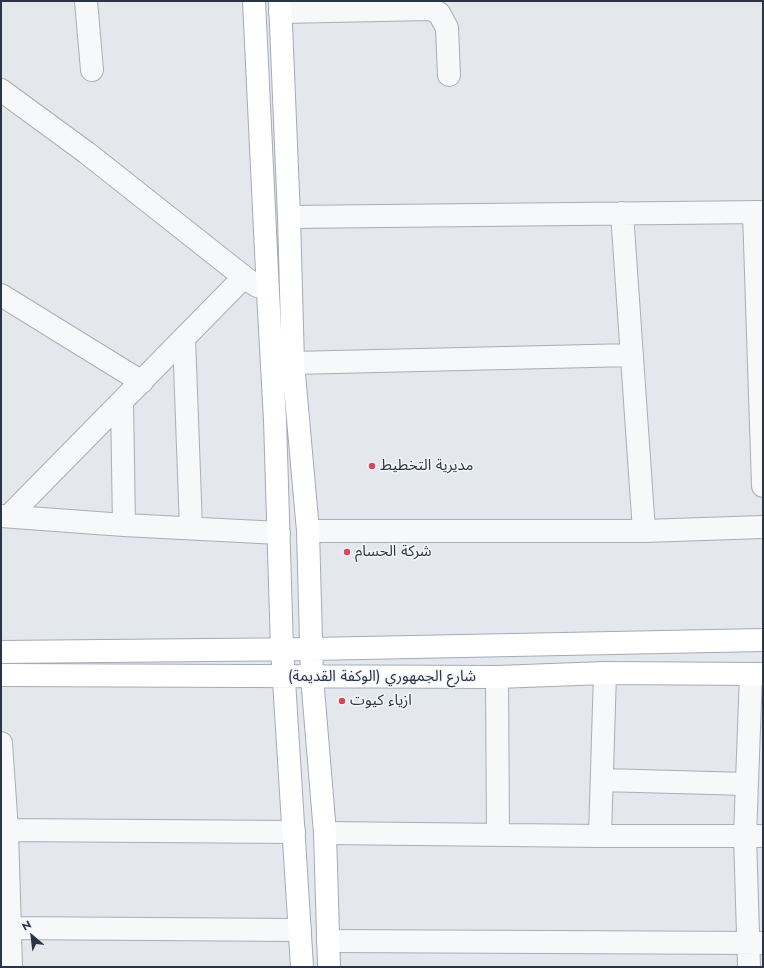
<!DOCTYPE html>
<html>
<head>
<meta charset="utf-8">
<style>
  body { margin:0 }
  #map { position:relative; width:764px; height:968px; overflow:hidden; background:#e4e7ec; font-family:Jost,sans-serif }
  canvas { display:block }
  .frame { position:absolute; inset:0; border:2px solid #2b3445; pointer-events:none }
  .north { position:absolute; left:12px; top:916px; width:40px; height:40px; -webkit-text-stroke:3px #f4f6f9; paint-order:stroke; rotate:332deg; font-size:11px; font-weight:700; line-height:16px; text-align:center; color:#2b3445 }
  .north::after { content:''; display:block; margin:auto; width:14px; height:18px; background:#2b3445; clip-path:polygon(50% 0,100% 100%,50% 72%,0 100%) }
</style>
</head>
<body>
<div id="map">
<canvas width="764" height="968"></canvas>
<div class="frame"></div>
<div class="north">N</div>
</div>
<script>
const ctx = document.querySelector('canvas').getContext('2d');
ctx.lineJoin = 'round';
function strokePath(path, color, width, dash) {
  ctx.strokeStyle = color;
  ctx.lineWidth = width;
  ctx.lineCap = dash ? 'butt' : 'round';
  ctx.setLineDash(dash || []);
  ctx.stroke(path);
}
function write(font, color, halo, rows, align = 'center') {
  ctx.font = font + ' Jost,"Noto Sans Arabic",sans-serif';
  ctx.lineWidth = 3;
  ctx.setLineDash([]);
  ctx.textBaseline = 'middle';
  ctx.strokeStyle = halo;
  ctx.fillStyle = color;
  for (const [text, x, y, turn = 0] of rows) {
    ctx.save();
    ctx.translate(x, y);
    ctx.rotate((+turn || 0) * Math.PI / 180);
    ctx.textAlign = isNaN(turn) ? turn : align;
    if (halo) ctx.strokeText(text, 0, 0);
    ctx.fillText(text, 0, 0);
    ctx.restore();
  }
}
const minor = new Path2D(`
  M86,1L92,70
  M280,12L430,9L439,13L447,28L449,75
  M1,90L87,153L244,277L257,286
  M754,212L763,486
  M622,213L644,531
  M289,217L763,212
  M1,295L142,382
  M184,338L191,528
  M293,363L632,355
  M122,402L124,525
  M1,516L124,525L279,533
  M9,516L244,277
  M308,531H644L763,527
  M497,677L498,835
  M1,743L7,830L11,967
  M602,780L747,784
  M7,830L294,832
  M325,833L600,836H763
  M600,836L605,673
  M1,928L300,930
  M328,941L763,943
  M749,967L745,836L751,674`);
const major = new Path2D(`
  M254,1L268,293L275,420L282,649L302,967
  M280,1L289,217L293,363L308,531L312,677L325,833L329,967
  M1,652L312,649L763,640
  M1,675L497,677L605,673L763,674`);
strokePath(minor, '#a9aeb7', 24);
strokePath(major, '#a3abb8', 24);
strokePath(minor, '#f7f8fa', 22);
strokePath(major, '#fff', 22);
for (const [x, y, r, color] of [
  [372,466,4,"#d1495b"],
  [347,552,4,"#d1495b"],
  [342,701,4,"#d1495b"]
]) {
  const dot = new Path2D();
  dot.arc(x, y, r, 0, 2 * Math.PI);
  ctx.fillStyle = color;
  ctx.fill(dot);
  strokePath(dot, '#f4f6f9', 1.5);
}
write('15px', '#2b3445', '#f4f6f9', [
  ["مديرية التخطيط",380,466],
  ["شركة الحسام",355,552],
  ["ازياء كيوت",350,701]
], 'left');
write('15px', '#2b3445', '#f4f6f9', [
  ["شارع الجمهوري (الوكفة القديمة)",382,677]
]);
</script>
</body>
</html>
